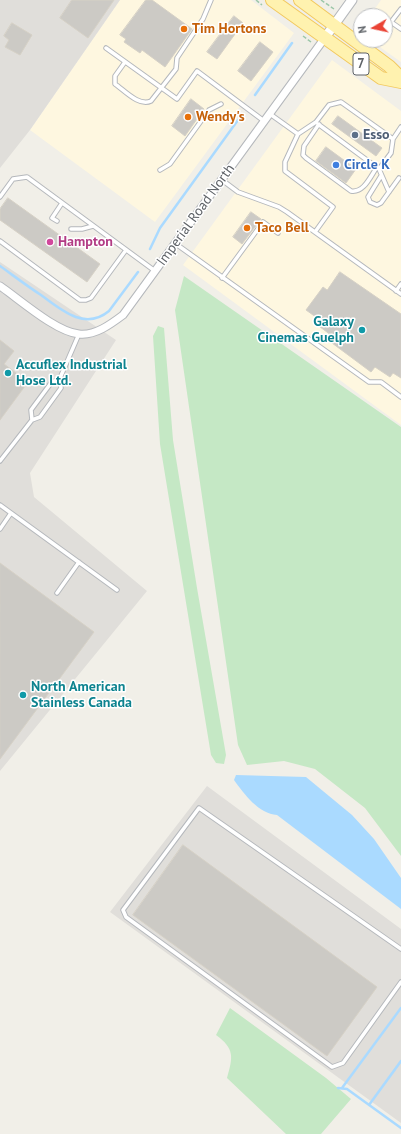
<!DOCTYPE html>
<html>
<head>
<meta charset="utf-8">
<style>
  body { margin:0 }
  #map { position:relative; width:401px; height:1134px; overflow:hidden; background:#f1efe8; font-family:"PT Sans",sans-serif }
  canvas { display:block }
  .north { position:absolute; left:353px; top:8px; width:40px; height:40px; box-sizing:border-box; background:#fff; border:1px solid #bfc1c3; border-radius:50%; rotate:261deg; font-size:11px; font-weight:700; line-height:16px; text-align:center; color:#5f6368 }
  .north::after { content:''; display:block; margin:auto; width:14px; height:18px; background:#ea4335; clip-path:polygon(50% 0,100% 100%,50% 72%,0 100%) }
</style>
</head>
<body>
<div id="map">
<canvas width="401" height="1134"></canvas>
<div class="north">N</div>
</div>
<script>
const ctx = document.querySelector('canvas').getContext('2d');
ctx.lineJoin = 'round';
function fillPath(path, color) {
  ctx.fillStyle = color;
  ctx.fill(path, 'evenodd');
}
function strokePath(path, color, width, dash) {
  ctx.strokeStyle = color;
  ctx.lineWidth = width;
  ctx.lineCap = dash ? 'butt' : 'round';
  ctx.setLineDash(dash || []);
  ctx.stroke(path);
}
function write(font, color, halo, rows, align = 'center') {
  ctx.font = font + ' "PT Sans",sans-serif';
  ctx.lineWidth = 3;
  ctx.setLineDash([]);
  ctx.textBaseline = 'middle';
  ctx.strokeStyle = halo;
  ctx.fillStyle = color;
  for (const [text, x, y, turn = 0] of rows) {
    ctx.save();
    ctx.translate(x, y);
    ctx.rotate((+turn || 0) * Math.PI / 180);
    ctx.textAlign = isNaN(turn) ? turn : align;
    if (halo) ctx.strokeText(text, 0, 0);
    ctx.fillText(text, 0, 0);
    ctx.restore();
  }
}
fillPath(new Path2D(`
  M120,0H251L294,33L155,222L30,130Z
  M381,0H401V62L370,40H385V16H370Z
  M332,60L401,111V425L183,265Z`), '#fef7e0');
fillPath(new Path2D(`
  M0,0H120L30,130L0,168Z
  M0,262L116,340L30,473L34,497L147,591L0,771Z
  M207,786L401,929V1123L110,912Z`), '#e0deda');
fillPath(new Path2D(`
  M184,276L401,427V856L365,808L315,769L284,761L247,765L238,745L175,310Z
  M158,326L164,328L173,440L197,588L226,755L224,764L216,763L211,755L160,444L153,336Z
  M230,1008L326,1078L351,1099L321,1134H286L227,1078C233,1057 235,1049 216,1035Z`), '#c5e8c5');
fillPath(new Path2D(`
  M236,775L306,777L352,815L374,839L401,878V909L277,815C259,814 244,794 234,780Z`), '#aadaff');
strokePath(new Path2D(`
  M255,95L292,43
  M150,249L160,228L238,120
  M0,266C14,276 27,286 41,295C61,310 85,331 109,311L138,272
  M338,1088L347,1089L401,1128
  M342,1088L401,1008
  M369,1105L401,1061`), '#aadaff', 2.5);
const building = new Path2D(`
  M72,0H114L88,38L60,18Z
  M146,0H152L192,29L165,67L142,50L140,53L124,42L126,39L120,35Z
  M234,16L243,23L217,59L207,52Z
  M12,23L32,35L20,55L5,47L9,40L4,36Z
  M260,42L273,52L251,81L238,71Z
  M191,99L204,109L185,136L172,126Z
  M338,116L382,148L376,156L332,124Z
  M326,147L356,169L346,183L316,161Z
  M8,198L100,264L87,282L0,220V209Z
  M251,212L261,219L242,244L233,237Z
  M340,272L401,314V378L393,373L390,377L375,367L371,372L328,340L331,335L316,324L320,320L306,310L323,287L327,290Z
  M0,340L14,351L4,364L28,382L0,420Z
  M0,563L94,632L0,759Z
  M183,845L377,987L327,1056L133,915Z`);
fillPath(building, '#cccac5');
strokePath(building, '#d6d1c6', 1);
const service = new Path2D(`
  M401,9L391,22L401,29
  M106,48L177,99L197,71L264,121
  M125,62L115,76V84C124,90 139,107 151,101L176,69L177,58L203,19L211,0
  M270,114L298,134L316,122L329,105L341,102L393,139
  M318,124L379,169L389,192
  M319,124L304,146L303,155L306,158L351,191C364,193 370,177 377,167
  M298,134L285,162V171L333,207L315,232
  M379,169L391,153L393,139L401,127
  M160,170L170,164L209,110L221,104
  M381,176L368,197L370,202L377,205L381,203L399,178
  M222,180L238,192L279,207L287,212L401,294
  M0,197L13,179L27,177L155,271
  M57,221L52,218L62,203
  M71,229H82L93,226
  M0,241L80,300H86L91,298L126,250
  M176,244L369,382H381L401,397
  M222,278L263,222L278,233
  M396,291L401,284
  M32,420L31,410L51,383L60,378
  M0,461L32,420L40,417L61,388L60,378L79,334
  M0,505L117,590
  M0,529L11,513
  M57,593L79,562
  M401,949L199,808L123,910L126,917L332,1067L343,1063L401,982`);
const minor = new Path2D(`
  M0,286C19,299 56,332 79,334C95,336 111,324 123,315L324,39`);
const tertiary = new Path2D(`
  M324,39L352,0`);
const primary = new Path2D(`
  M272,0L381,78L401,82
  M300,0L389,66L401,78`);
strokePath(service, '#b5b8bc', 5.5);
strokePath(minor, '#b5b8bc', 9);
strokePath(tertiary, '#b5b8bc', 11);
strokePath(primary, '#f2c960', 14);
strokePath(new Path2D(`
  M256,0L262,5
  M321,0L334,9
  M303,36L311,42`), '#9cc7a9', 1.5, [4, 2]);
strokePath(service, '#fff', 3.5);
strokePath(minor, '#fff', 7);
strokePath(tertiary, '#fff', 9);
strokePath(primary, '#fff2af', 12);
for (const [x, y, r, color] of [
  [184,29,4,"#e8710a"],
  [188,117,4,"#e8710a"],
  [355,135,4,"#5c6f8a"],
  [336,165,4,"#3f7fe0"],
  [247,228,4,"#e8710a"],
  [50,242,4,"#d1479c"],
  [362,330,4,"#0f9aa8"],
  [8,373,4,"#0f9aa8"],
  [23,695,4,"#0f9aa8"]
]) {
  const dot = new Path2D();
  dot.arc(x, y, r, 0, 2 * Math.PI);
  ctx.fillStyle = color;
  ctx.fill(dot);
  strokePath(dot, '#fff', 1.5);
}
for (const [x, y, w] of [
  [361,64,16]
]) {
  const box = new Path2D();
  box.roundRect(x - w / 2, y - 11, w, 22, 3);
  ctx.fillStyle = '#fff';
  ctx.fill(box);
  strokePath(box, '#5f6368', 1);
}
write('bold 13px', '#5f6368', null, [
  ["7",361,64]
]);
write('bold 14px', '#c56008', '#fff', [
  ["Tim Hortons",192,29],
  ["Wendy's",196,117],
  ["Taco Bell",255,228]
], 'left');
write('bold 14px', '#4e5e75', '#fff', [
  ["Esso",363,135]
], 'left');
write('bold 14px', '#366cbe', '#fff', [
  ["Circle K",344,165]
], 'left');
write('14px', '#5f6368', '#fff', [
  ["Imperial Road North",196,215,-54]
]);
write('bold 14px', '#b23c85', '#fff', [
  ["Hampton",58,242]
], 'left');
write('bold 14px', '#0d838f', '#fff', [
  ["Galaxy",354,322,"right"],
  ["Cinemas Guelph",354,338,"right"],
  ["Accuflex Industrial",16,365],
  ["Hose Ltd.",16,381],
  ["North American",31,687],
  ["Stainless Canada",31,703]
], 'left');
</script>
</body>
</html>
